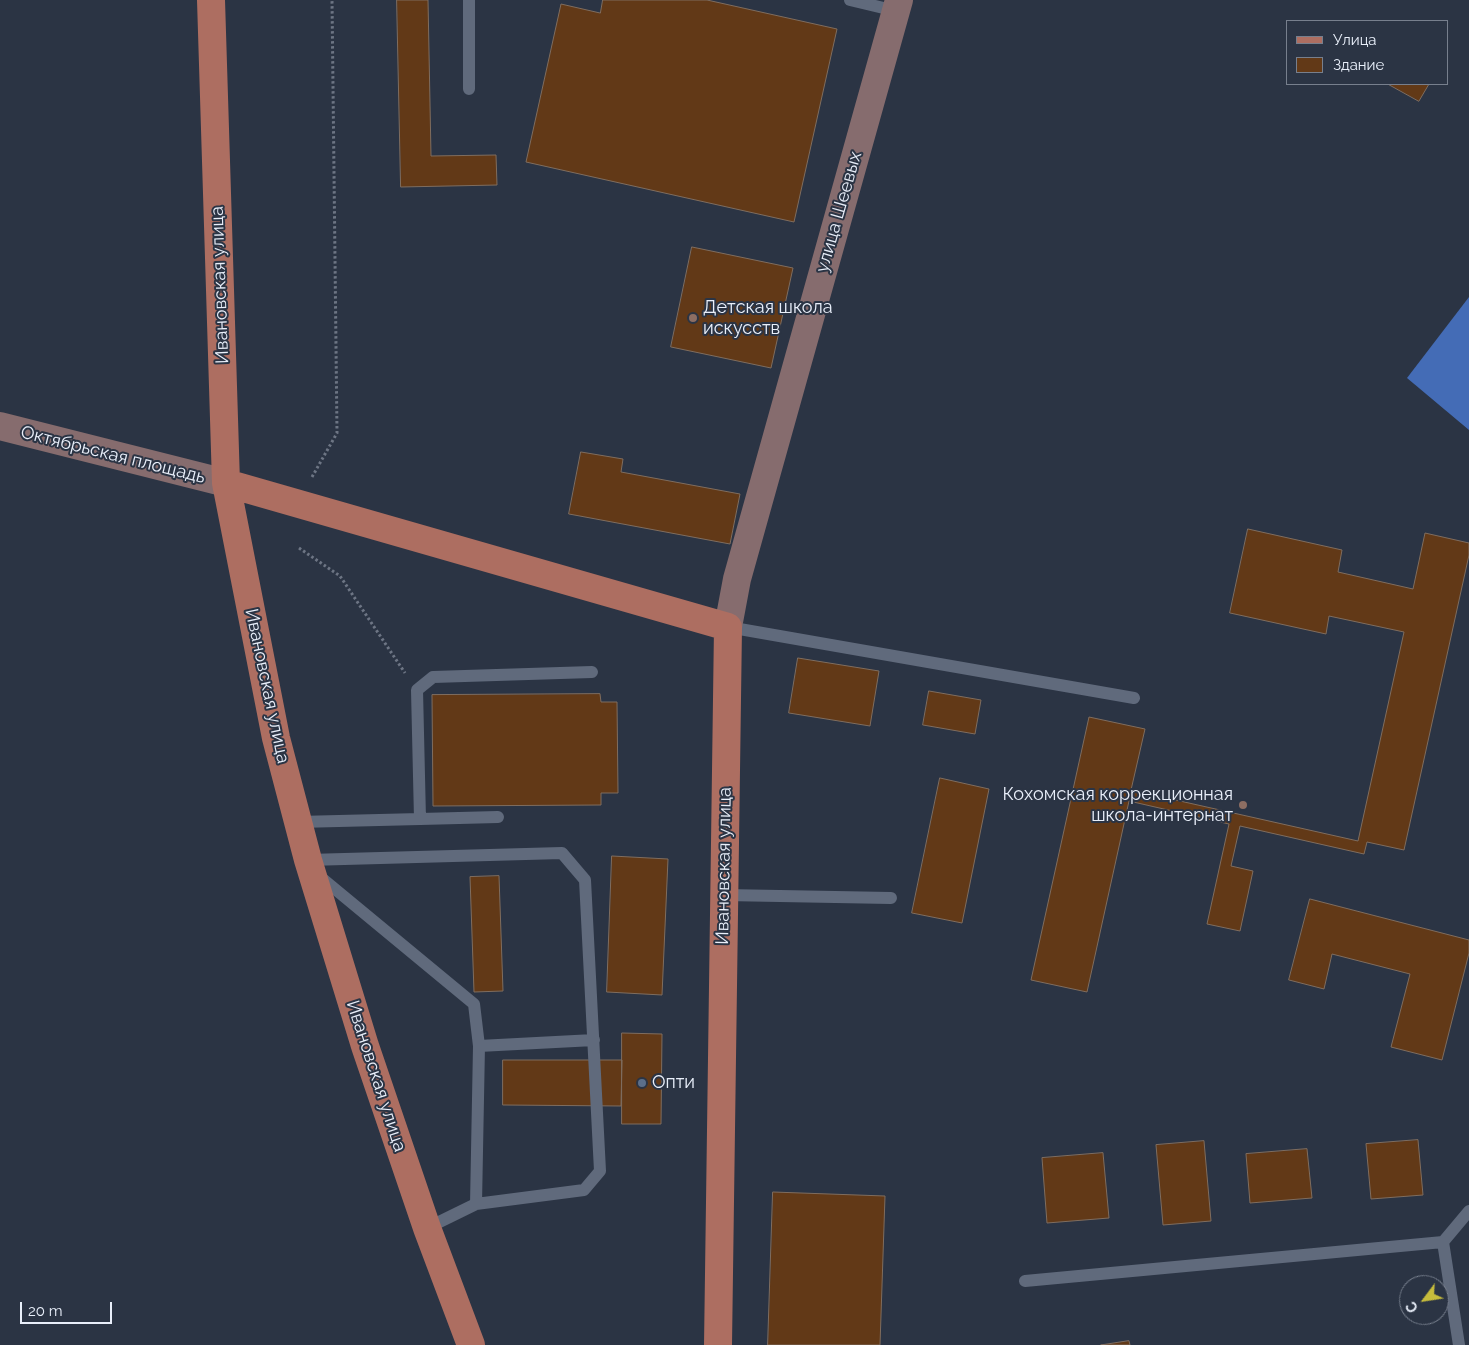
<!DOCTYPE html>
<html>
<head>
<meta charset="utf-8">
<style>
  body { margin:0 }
  #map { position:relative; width:1469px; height:1345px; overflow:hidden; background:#2b3444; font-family:Raleway,sans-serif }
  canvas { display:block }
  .legend { position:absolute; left:1286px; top:20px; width:162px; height:65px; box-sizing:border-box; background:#2b3444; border:1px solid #777f8d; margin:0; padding:6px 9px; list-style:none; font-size:15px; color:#e9effa }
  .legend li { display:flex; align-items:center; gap:10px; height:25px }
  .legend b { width:25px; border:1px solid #777f8d }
  .north { position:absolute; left:1399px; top:1275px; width:50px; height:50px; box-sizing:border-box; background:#2b3444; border:1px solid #777f8d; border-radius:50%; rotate:239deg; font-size:14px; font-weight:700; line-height:20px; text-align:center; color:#e9effa }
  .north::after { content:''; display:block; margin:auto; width:18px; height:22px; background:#c6bc3c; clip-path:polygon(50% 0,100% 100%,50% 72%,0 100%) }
  .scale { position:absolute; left:20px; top:1302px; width:92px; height:22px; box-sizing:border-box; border:2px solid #e9effa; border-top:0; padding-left:6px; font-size:15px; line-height:18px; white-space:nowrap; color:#e9effa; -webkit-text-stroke:4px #2b3444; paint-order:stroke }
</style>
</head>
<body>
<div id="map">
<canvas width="1469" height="1345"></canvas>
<ul class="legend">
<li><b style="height:6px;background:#ad6e61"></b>Улица</li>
<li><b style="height:14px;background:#623917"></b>Здание</li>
</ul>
<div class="north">С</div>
<div class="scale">20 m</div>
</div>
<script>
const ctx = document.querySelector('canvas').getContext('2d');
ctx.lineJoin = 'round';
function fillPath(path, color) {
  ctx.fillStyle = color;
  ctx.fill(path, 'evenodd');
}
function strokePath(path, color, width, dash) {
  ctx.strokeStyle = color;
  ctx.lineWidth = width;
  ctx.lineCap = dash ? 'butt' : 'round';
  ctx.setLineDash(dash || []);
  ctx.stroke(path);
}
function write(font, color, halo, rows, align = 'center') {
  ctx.font = font + ' Raleway,sans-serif';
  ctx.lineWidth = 4;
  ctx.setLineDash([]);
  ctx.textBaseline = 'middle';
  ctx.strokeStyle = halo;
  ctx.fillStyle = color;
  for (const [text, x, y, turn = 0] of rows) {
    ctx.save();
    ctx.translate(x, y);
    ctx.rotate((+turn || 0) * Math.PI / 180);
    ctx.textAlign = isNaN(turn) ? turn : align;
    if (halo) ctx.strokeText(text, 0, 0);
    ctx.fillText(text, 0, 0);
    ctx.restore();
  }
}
fillPath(new Path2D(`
  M1469,297V430L1407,378Z`), '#446cb6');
const building = new Path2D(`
  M397,0H428L431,156L496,155L497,185L401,187Z
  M603,0H707L837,29L794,222L526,162L561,4L600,13Z
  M1388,84H1429L1419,101Z
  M692,247L793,268L771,368L671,347Z
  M581,452L623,459L621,472L740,494L730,544L569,514Z
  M1248,529L1342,550L1338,572L1413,589L1425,533L1469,543V555L1404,850L1367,842L1364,854L1240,826L1231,866L1253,871L1240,931L1207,924L1229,824L1129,801L1087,992L1031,980L1089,717L1145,729L1131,790L1358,841L1404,632L1329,616L1326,634L1230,613Z
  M798,658L879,671L870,726L789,713Z
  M929,691L981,700L975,734L923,725Z
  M600,694L601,702H617L618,793H601V805L433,806L432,695Z
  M940,778L989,789L962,923L912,913Z
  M612,856L668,859L662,995L607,992Z
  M499,876L503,991L474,992L470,877Z
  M1310,899L1469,940V953L1442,1060L1391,1047L1410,974L1332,954L1324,989L1289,980Z
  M622,1033L662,1034L661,1124H622Z
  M503,1060H622L621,1106L503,1105Z
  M1418,1140L1423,1195L1371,1199L1366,1144Z
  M1204,1141L1211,1221L1163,1225L1156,1145Z
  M1307,1149L1312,1198L1250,1203L1246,1154Z
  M1103,1153L1109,1218L1047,1223L1042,1158Z
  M773,1192L885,1196L880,1345H768Z
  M1129,1341L1130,1345H1101Z`);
fillPath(building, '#623917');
strokePath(building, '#7f6d5f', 1);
strokePath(new Path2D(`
  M312,477L337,433L332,0
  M299,548L340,576L405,673`), '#6d7584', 3, [2.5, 2.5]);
strokePath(new Path2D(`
  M469,0V89
  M850,0L896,11
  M728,627L1134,698
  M420,819L498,817
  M298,822L420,819L417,690L433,677L592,672
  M308,860L562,853L585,880L600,1171L584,1190L476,1204
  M318,875L474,1004L479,1046L476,1204L427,1228
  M724,895L891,898
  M479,1046L594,1040
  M1443,1242L1469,1211
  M1025,1281L1443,1242L1459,1345`), '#606a7c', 12);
strokePath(new Path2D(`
  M0,426L226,483
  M728,627L737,579L899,0`), '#866c6e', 28);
strokePath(new Path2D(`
  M211,0L226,483L276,738L308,860L365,1046L427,1228L471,1345
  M226,483L728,627L718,1345`), '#ad6e61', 28);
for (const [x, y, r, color] of [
  [693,318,5,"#8d6e63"],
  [1243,805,5,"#8d6e63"],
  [642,1083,5,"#5c6f8a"]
]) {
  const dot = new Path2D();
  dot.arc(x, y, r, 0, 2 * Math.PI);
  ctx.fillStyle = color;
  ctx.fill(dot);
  strokePath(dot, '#2b3444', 2);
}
write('18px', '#e9effa', '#2b3444', [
  ["улица Шеевых",839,212,-74],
  ["Ивановская улица",220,285,-92],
  ["Октябрьская площадь",113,455,14],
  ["Ивановская улица",267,686,78],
  ["Ивановская улица",724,866,-89],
  ["Ивановская улица",376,1076,72]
]);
write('18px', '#e9effa', '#2b3444', [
  ["Детская школа",703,308],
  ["искусств",703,329],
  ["Кохомская коррекционная",1233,795,"right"],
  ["школа-интернат",1233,816,"right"],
  ["Опти",652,1083]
], 'left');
</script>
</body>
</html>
